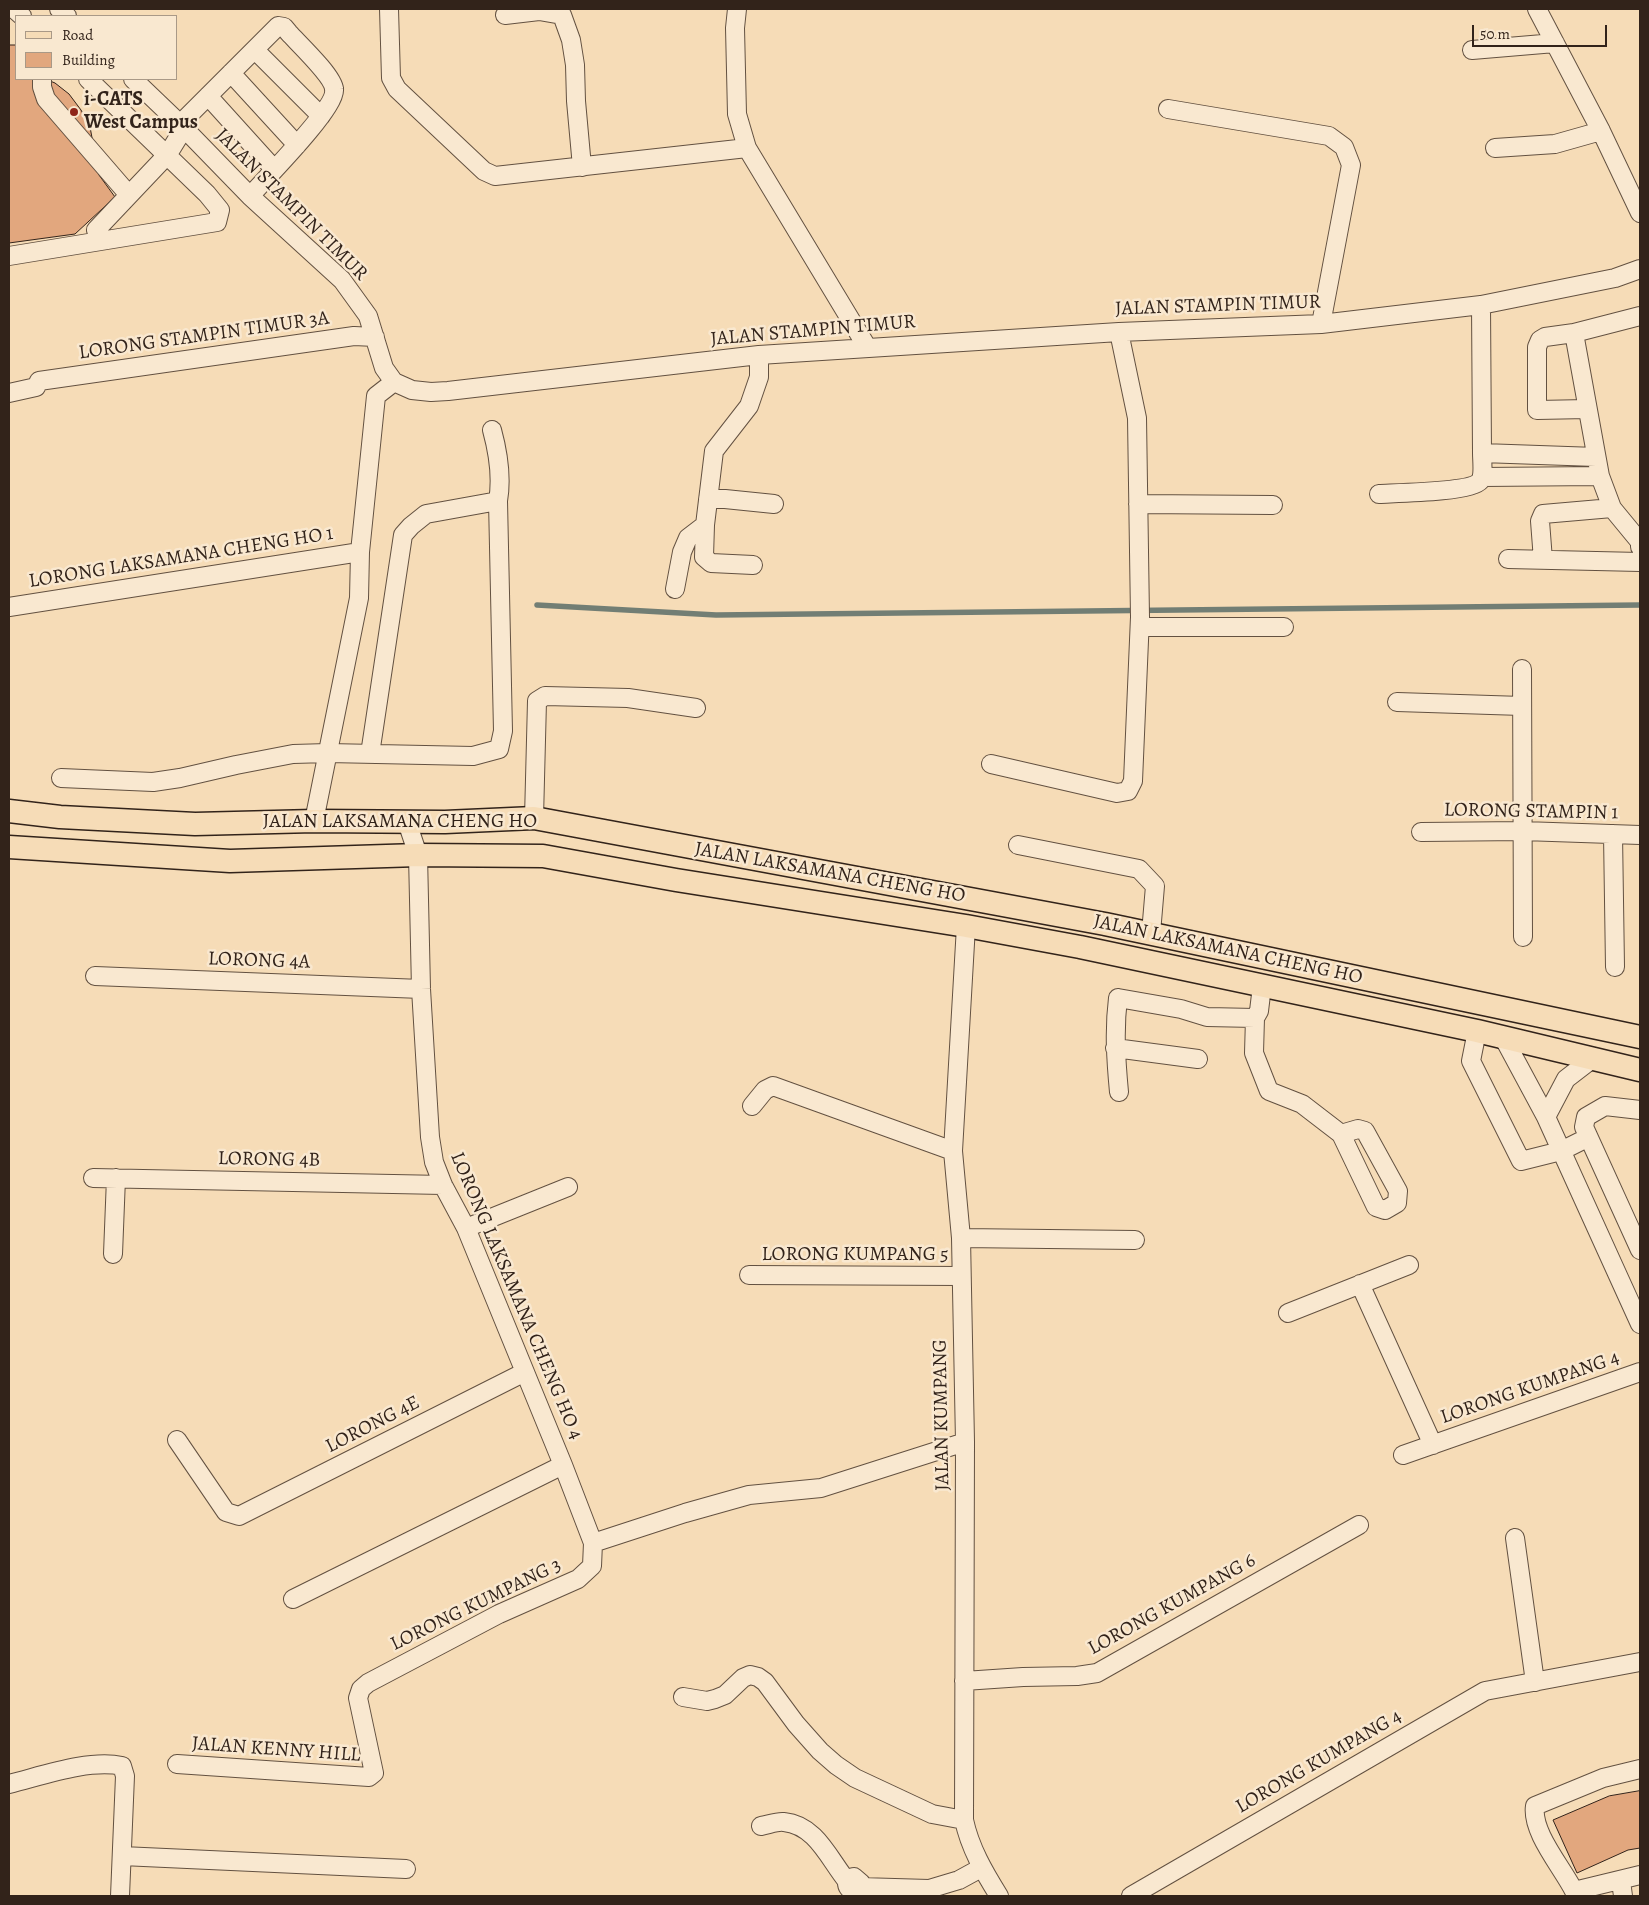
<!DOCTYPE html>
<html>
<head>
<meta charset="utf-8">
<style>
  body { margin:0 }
  #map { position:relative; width:1649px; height:1905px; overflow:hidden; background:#f6dcb7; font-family:Alegreya,serif }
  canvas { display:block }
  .frame { position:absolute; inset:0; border:10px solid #32231a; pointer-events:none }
  .legend { position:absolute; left:15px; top:15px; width:162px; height:65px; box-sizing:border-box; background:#f9e8d0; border:1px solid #a99987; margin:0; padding:6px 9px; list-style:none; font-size:15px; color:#32231a }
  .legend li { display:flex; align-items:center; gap:10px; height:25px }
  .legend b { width:25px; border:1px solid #a99987 }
  .scale { position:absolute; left:1472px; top:25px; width:135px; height:22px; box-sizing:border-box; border:2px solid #32231a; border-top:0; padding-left:6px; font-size:15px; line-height:18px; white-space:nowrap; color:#32231a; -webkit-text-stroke:4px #f9e8d0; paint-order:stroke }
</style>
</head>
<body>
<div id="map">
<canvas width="1649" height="1905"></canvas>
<div class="frame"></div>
<ul class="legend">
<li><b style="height:6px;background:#f6dcb7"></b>Road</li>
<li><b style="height:14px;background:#e2a77e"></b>Building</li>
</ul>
<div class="scale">50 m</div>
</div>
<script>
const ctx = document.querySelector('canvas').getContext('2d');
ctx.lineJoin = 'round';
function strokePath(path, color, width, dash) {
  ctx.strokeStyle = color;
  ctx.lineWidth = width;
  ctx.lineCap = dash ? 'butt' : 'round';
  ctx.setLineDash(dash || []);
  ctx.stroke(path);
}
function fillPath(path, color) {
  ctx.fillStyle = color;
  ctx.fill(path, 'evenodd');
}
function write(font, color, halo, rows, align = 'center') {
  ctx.font = font + ' Alegreya,serif';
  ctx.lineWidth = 5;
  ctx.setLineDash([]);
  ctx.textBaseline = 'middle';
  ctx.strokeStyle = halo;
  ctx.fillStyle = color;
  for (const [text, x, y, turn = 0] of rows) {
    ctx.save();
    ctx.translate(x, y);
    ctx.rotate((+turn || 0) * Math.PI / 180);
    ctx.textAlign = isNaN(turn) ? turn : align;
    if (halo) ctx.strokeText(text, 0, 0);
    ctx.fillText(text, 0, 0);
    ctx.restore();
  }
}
strokePath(new Path2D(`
  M537,605L716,615L1640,605`), '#727e74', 5.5);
const building = new Path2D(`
  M9,45H16V79H45L55,83L69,94L81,110L90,127L99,175L115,197L75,234L9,243Z
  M1640,1791V1848L1628,1850L1577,1873L1553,1820L1609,1796Z`);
fillPath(building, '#e2a77e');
strokePath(building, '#32231a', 1);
const minor = new Path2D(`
  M14,9L22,16
  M59,9L67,16
  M389,9L391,78L397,89L484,171L495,176L747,148
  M737,9L735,28L737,114L747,148L867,347
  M1537,9L1601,131L1640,213
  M505,15L539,11L562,15L571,40L575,65L576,101L582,167
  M255,50L321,116
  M1472,50L1555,43
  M231,73L297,145
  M42,79V87L46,99L129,195
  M133,79L180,124L250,196L342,280L368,316L384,368L394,382L412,390L431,392L448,391L759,355L1119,332L1321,324L1481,305L1615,278L1640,269
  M208,96L274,169
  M1168,109L1329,136L1344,147L1351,165L1321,324
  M180,124L278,26L284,27L289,33C299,44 333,76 334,89C337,107 265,179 250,196
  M1495,148L1555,144L1601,131
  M99,241L96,230L168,154L184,128
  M9,256L217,222L220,210L207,194L88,79
  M1574,333L1600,476L1612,508L1640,542V547
  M39,381L354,336L375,337
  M9,393L36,387L39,381
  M1587,409L1537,410V347L1540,340L1545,337L1574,333L1640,316
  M1482,453L1596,457
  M1482,477L1600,476
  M1379,494C1397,493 1471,492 1480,481C1484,475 1482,461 1482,453L1481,305
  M708,499H725L774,504
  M1138,504L1273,505
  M705,525L704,557L711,563L753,565
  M1508,559L1640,562
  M1543,560L1540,521L1543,514L1612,508
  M675,589L682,552L688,538L705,525L714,451L749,406L759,377V355
  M9,607L360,552
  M1140,627H1284
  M1522,669L1523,937
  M1397,702L1522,706
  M370,754L403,535L411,526L426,514L498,501C502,478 498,452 492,430
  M991,764L1117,793L1128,791L1133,781L1140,617L1137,418L1119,332
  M61,778L153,782L180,778L236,765L293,754L328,753L473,756L499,749L503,731L498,501
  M534,818L537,701L545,696L628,698L696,708
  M314,821L359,598L360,552L376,396L394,382
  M1421,832L1523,831L1640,835
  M1613,834L1615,967
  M1018,845L1139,869L1155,886L1151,933
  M966,926L953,1151L961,1238L965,1442L964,1820C970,1848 984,1872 999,1896
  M95,976L421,989
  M1255,1018L1254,1053L1269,1091L1302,1104L1341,1134L1376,1207L1385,1210L1397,1203L1398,1191L1365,1131L1358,1129L1341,1134
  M1477,1031L1471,1061L1521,1161L1561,1151L1587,1138
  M1503,1037L1546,1117L1640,1324
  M1115,1048L1198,1059
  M1119,1092C1116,1060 1114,1030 1118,998L1181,1009L1207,1017L1255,1018L1259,1011L1262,986
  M752,1106L765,1090L773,1086L953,1151
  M1640,1110L1605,1106L1586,1117L1584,1127L1640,1250
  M1546,1117L1566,1079L1592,1059
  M93,1178L443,1185
  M466,1228L568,1187
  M961,1238L1135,1240
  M113,1254L116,1178
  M749,1275L961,1276
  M1360,1284L1433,1445
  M1288,1313L1409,1265
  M177,1440L226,1512L239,1516L525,1372
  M1403,1455L1640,1372
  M1515,1538L1535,1682
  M593,1543L685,1513L749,1495L821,1488L965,1442
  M293,1599L563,1465
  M964,1681L1023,1677L1077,1676L1097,1673L1359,1525
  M683,1697L707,1701L715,1699L725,1695L743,1678L750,1675L758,1677L765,1682L796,1724L820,1751L836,1765L855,1778L932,1814L964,1820
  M177,1764L369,1777L374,1773L358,1698L361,1689L368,1683L499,1614L578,1579L592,1566L593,1543L563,1465L466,1228L443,1185L434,1162L430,1137L421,989L418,855L407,822
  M1640,1769L1603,1778L1535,1806C1531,1832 1562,1867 1574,1891L1640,1875
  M9,1784C42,1776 88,1759 122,1766L125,1776L120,1896
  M761,1826C768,1825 777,1821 784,1822C816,1825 829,1859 847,1881C846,1893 859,1894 861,1883L854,1877L850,1878L847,1881
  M122,1856L406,1869
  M1621,1881L1623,1896
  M860,1887L929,1889L959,1880L981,1868
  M1131,1896L1485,1691L1640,1662`);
const major = new Path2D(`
  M9,811L60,817L195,824L314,821L445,822L534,818L1105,924L1640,1037
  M9,847L230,861L418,855L543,856L676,880L966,926L1080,947L1477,1031L1640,1070`);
strokePath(minor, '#635141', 20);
strokePath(major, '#32231a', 25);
strokePath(minor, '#f9e8d0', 18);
strokePath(major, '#f6dcb7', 22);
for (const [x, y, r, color] of [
  [74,112,5,"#8f2418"]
]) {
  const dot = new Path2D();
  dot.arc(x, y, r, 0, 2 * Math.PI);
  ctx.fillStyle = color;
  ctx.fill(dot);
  strokePath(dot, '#f9e8d0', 2);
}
write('bold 20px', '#32231a', '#f9e8d0', [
  ["i-CATS",84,100],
  ["West Campus",84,123]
], 'left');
write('20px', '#32231a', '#f9e8d0', [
  ["JALAN STAMPIN TIMUR",291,205,45],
  ["JALAN STAMPIN TIMUR",1218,306,-2],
  ["JALAN STAMPIN TIMUR",813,331,-5],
  ["LORONG STAMPIN TIMUR 3A",204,336,-8],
  ["LORONG LAKSAMANA CHENG HO 1",181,558,-9],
  ["LORONG STAMPIN 1",1531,812,1],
  ["JALAN LAKSAMANA CHENG HO",400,822],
  ["JALAN LAKSAMANA CHENG HO",830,873,10],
  ["JALAN LAKSAMANA CHENG HO",1228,950,12],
  ["LORONG 4A",259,961,2],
  ["LORONG 4B",269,1160,1],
  ["LORONG KUMPANG 5",855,1255],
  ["LORONG LAKSAMANA CHENG HO 4",516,1296,67],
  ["LORONG KUMPANG 4",1530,1388,-19],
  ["JALAN KUMPANG",942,1415,-91],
  ["LORONG 4E",373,1425,-27],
  ["LORONG KUMPANG 3",476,1605,-26],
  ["LORONG KUMPANG 6",1172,1605,-29],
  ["JALAN KENNY HILL",276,1750,4],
  ["LORONG KUMPANG 4",1319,1762,-30]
]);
</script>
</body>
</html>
